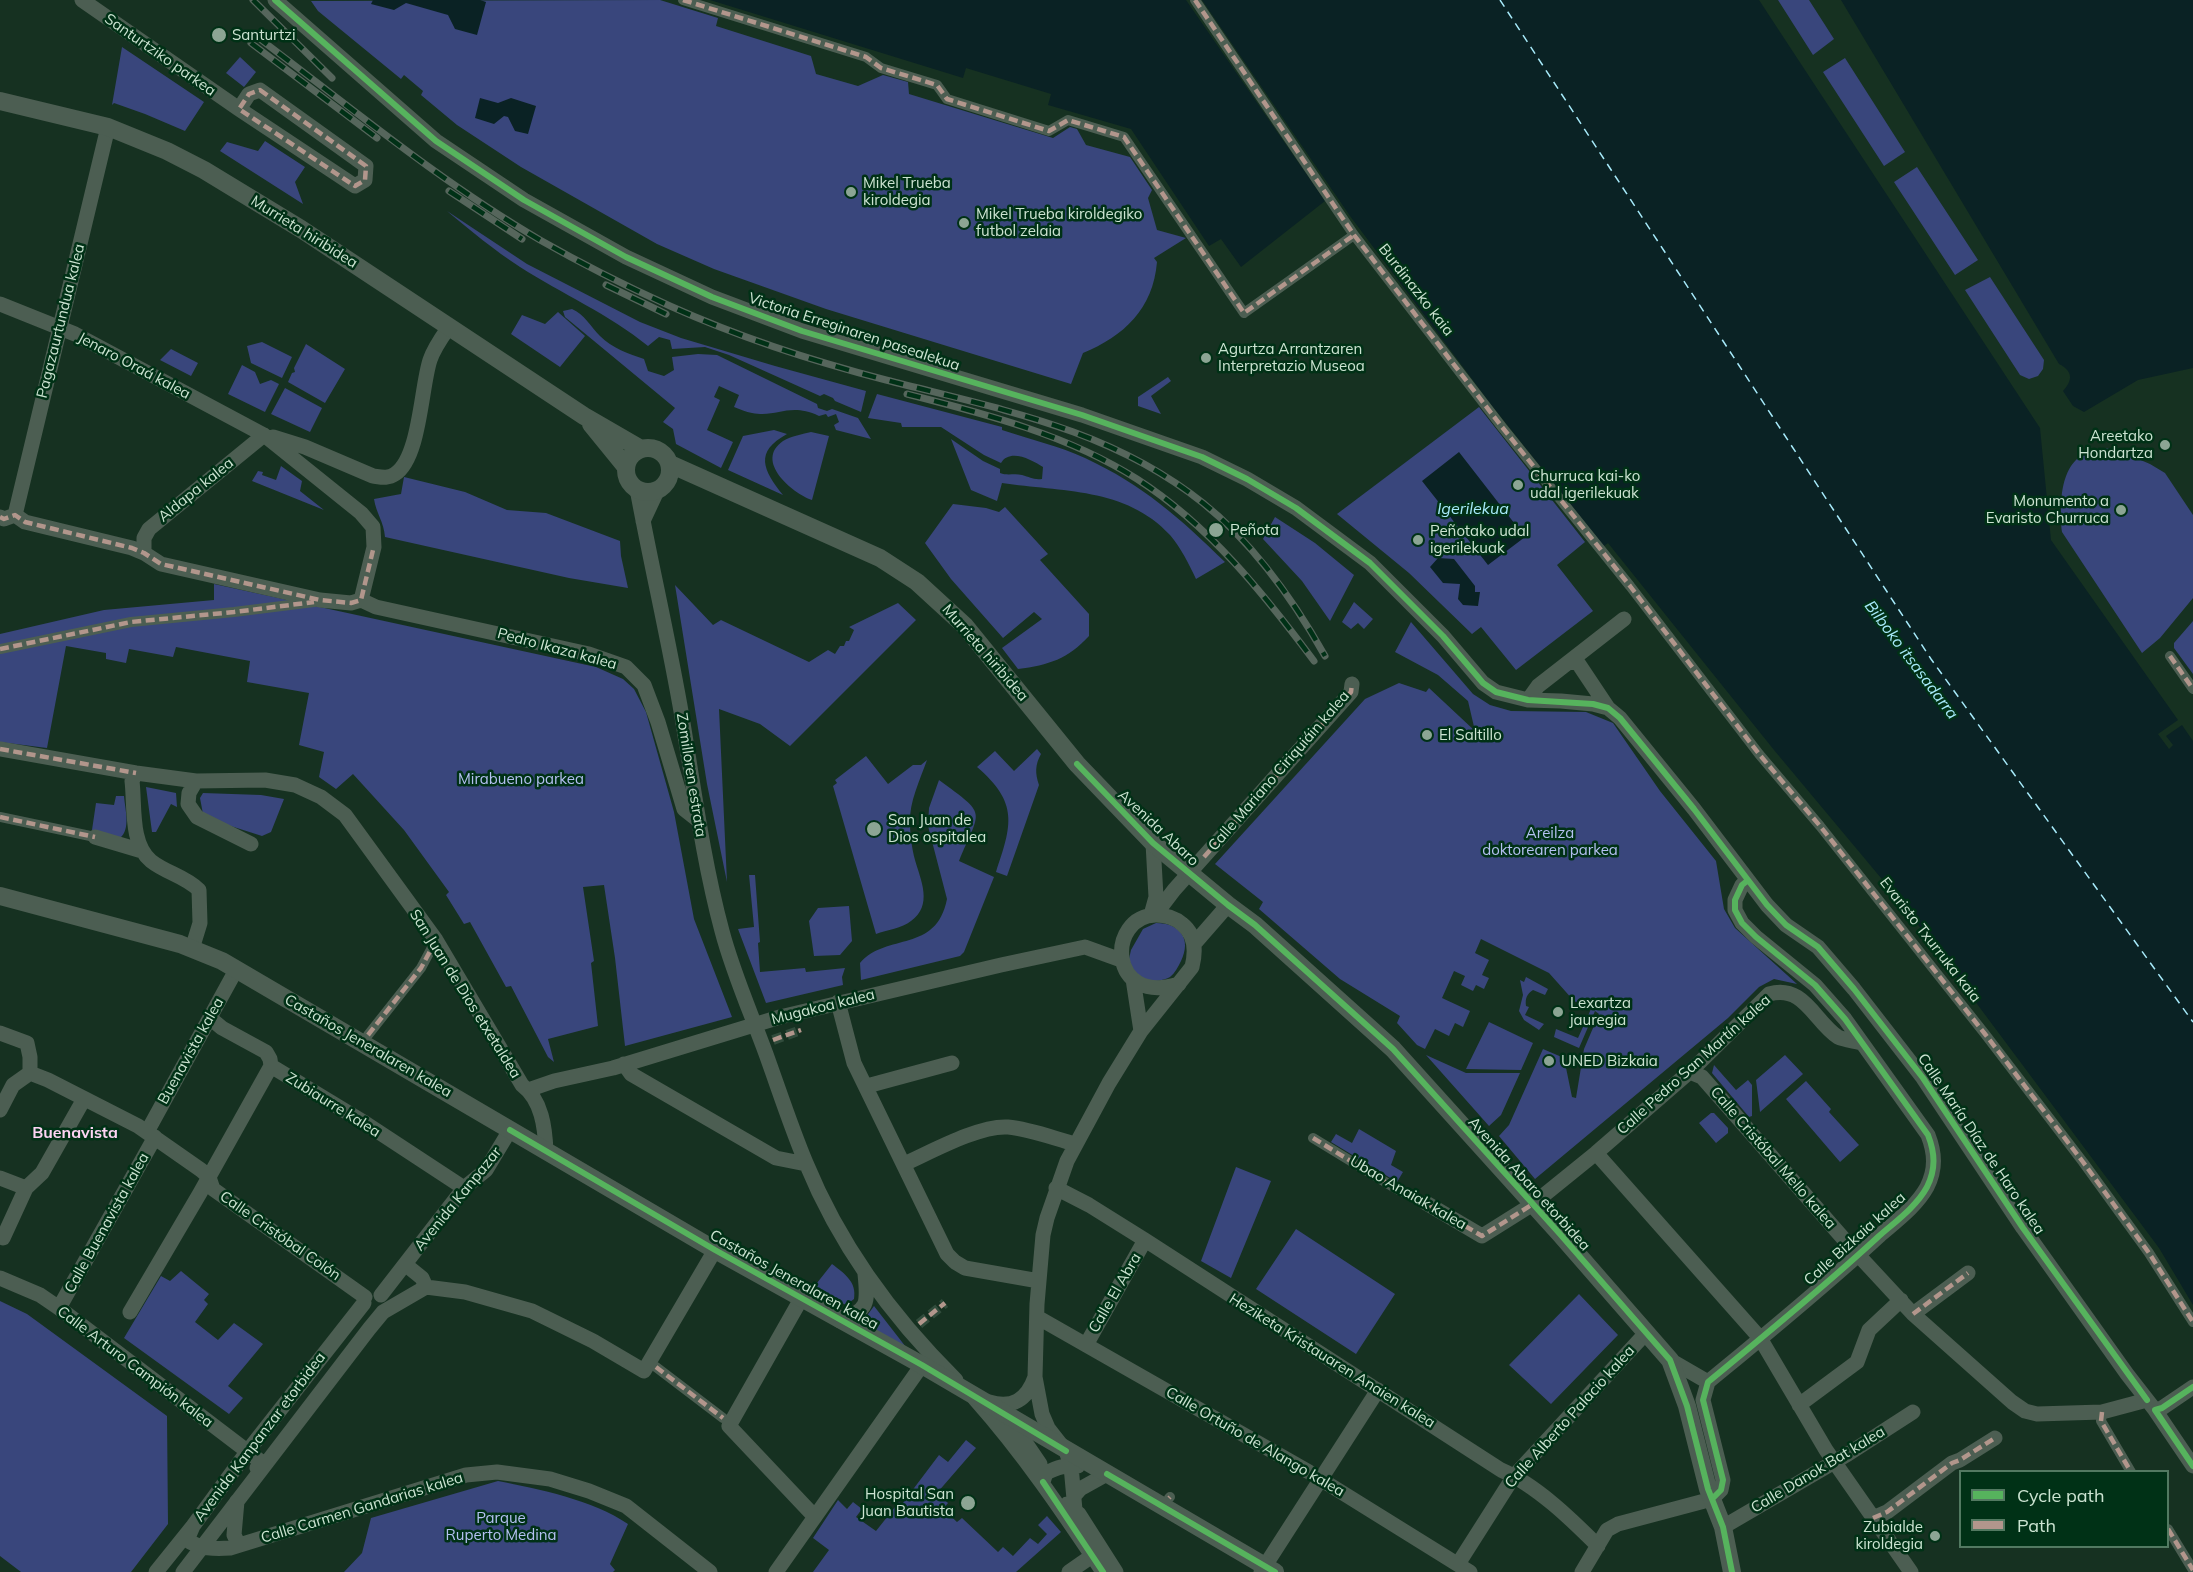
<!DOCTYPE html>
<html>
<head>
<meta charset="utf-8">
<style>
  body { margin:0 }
  #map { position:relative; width:2193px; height:1572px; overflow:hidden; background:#163121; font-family:Mulish,sans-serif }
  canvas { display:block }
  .legend { position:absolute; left:1959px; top:1470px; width:210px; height:78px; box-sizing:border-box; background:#003116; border:2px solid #527961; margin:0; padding:8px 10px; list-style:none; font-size:18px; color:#cce4d2 }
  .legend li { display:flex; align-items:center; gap:12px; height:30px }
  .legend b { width:30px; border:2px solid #527961 }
</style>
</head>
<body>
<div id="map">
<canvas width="2193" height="1572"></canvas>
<ul class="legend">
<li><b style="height:8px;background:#56b35d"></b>Cycle path</li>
<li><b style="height:8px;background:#b2968c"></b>Path</li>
</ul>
</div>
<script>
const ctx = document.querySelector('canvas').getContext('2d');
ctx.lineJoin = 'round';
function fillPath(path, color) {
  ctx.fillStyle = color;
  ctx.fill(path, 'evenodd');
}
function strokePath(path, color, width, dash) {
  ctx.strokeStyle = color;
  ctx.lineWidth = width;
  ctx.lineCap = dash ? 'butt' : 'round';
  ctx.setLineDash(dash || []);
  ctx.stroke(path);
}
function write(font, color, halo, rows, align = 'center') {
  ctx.font = font + ' Mulish,sans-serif';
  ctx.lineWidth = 5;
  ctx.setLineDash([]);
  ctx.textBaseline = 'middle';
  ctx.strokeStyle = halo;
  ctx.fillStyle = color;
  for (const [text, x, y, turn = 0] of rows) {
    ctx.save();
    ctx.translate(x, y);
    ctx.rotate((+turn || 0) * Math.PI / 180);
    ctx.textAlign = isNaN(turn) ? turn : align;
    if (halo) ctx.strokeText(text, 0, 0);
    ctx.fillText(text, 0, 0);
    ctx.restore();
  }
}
fillPath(new Path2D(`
  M660,0L718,18L716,26L811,56L816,74L858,86L883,75L908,82L909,94L1053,138L1070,127L1077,129L1086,145L1130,157L1152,190L1148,198L1157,230L1186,238L1154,258L1157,262C1153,309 1124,336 1083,353L1071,384L826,309L714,269L657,244L521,167L457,125L421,95L423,91L404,75L401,79L318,11L311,1Z
  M1778,0H1809L1834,39L1813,55Z
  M122,47L204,102L185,131L145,114L114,103L112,105Z
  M240,57L256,72L244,87L226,73Z
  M1845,58L1905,152L1884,166L1823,72Z
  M265,141L305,167L295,182L303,204L220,151L227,142L258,151Z
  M1917,167L1978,260L1955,275L1894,182Z
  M447,211L527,264L640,322L681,338L775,366L866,391L861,412L835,401L833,398L824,394L820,396L729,355L705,347L672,349L670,340L659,337L648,346C609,314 562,294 520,267C494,250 471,231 447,211Z
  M1990,277L2044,360L2043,369L2038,376L2029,379L2020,375L1965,290Z
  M572,309C584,314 591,327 600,336C612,348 629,354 644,359L648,371L664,376L674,370L672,357L698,354L717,355L817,404L818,408L827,411L832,409L858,418L871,439L836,430L834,425L839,422L836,414L828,417L826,414L819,416C789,402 778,418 752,413C746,412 740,409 734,407L739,395L719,386L714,397L720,400L707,430L733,442L721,468L676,444L673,429L663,422L675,408L565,317L563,311Z
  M558,312L585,336L560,367L511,334L522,315L545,324Z
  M262,342L292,357L282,378L251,363L247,346Z
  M306,344L345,369L325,403L288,382L292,373L295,372L294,368Z
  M171,349L198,363L191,376L160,360Z
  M242,365L255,372L260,384L271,380L279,384L265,412L228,394Z
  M1168,377L1171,381L1151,396L1161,414L1138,406V397Z
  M285,388L322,408L310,432L271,414Z
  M877,394L1002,427V430C1029,439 1059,446 1085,458C1143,485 1180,518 1225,562L1196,579C1189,564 1181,548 1170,535C1126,487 1061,492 1002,483L997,501L971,490L951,439L983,461L1000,469V473C1008,476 1014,473 1022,475C1030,477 1033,480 1042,479L1043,467C1032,460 1010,448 1001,463L984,455L941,427H902L901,423L868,418Z
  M1479,407L1585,542L1557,565L1593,611L1516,670L1481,627L1472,634L1409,573L1337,514Z
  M774,430L787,434C754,452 763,470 783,495L728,470L743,436Z
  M811,432L829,436L812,500C792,493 754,461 783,441C791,436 803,434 811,432Z
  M2103,448L2117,450L2150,464L2165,473L2193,515V598L2160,638L2142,653L2062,532C2059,498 2060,452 2103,448Z
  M281,466L302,481L300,491L324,510L252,481L258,471L263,472L262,475L276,480Z
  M404,477L465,492L507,510L546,513L620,541L621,556L628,588L569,578L385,537C384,522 376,513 374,499L401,494Z
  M953,504L986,508L999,512L1005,507L1048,554L1040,560L1089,614V636C1068,659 1049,665 1018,669L1002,648L1042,619L1034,612L1003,638L951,579L925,543Z
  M1275,517L1315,543L1354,575L1330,621L1302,581L1263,539Z
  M214,584L596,667L623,679L634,689L646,712L674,812L694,919L732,1017L625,1046L615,958L604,885L583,887L594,961L591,963L598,1026L548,1039L554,1062L548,1057L511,986L506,987L470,922L464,924L446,895L449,892L404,830L353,774L336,789L319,777L324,752L299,745L309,693L247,682L250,661L176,647L173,657L129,649L126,663L106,659V653L66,646L47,748L0,742V634L104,610L214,600Z
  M675,585L713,625L721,620L809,662L828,650L835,654L840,646H844L846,641H849L854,630L849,627L898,603L916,620L790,746L760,724L719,709L727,882L707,784Z
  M1354,602L1373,619L1364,629L1358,623L1351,629L1342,622Z
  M2193,621V674L2174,648V643Z
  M1411,622L1473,694L1490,705L1511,711L1586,712L1613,723L1660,791L1716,861L1724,909L1735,928L1797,984L1774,979L1759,987L1728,1018L1535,1179L1499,1136L1509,1125L1543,1049L1564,1058L1572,1097L1576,1098L1584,1049L1599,1014L1595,1011L1579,1048L1554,1037L1556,1029L1578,1038L1591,1009L1574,1001L1549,973L1481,939L1475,953L1489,960L1482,975L1489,978L1484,989L1476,985L1473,991L1461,985L1465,976L1454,971L1442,998L1470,1011L1463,1027L1455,1023L1449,1036L1435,1029L1425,1049L1417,1045L1397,1023L1400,1016L1340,979L1259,909L1263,902L1215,864L1365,699L1399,683L1426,692L1429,688L1475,731L1468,701L1438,675L1395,652Z
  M1037,749L1041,754C1035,765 1035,773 1039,785L1007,876L996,872C1012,825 1019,803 977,767L995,751L1014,771Z
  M866,756L888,784L913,765H921L927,760C920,780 909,802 910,823C910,835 912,849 915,860C921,881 933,905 911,921C902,928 887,930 876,934L833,786L837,783L835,780Z
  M939,780C988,816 981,808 959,861L994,877L964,952L960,956L861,980L860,963C887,932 936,954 947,899L928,826L929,808Z
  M146,787L176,793L177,807L171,804L156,832H152Z
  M203,793L261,795L284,799L271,832L262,836L215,821L203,814L200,798Z
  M116,796H124C125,809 131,829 120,838L92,830L96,803L114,805Z
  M749,875H755L760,942L758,943L760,972L805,968L806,972L845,968L842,977L843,985L766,1003L738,929L754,927Z
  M849,906L852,941L840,955L814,956L809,921L818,908Z
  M1156,923C1180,923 1192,939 1181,961C1178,967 1175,973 1170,977C1164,981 1153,981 1146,982L1133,970L1129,959L1131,950L1143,929Z
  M1526,977L1548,989L1545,995L1533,990C1527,994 1525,998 1526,1006L1529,1007L1525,1015L1544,1024L1539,1030L1524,1020L1519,1011L1523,995L1520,980L1524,982Z
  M1489,1022L1533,1043L1521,1070L1466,1069Z
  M1426,1055L1466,1073H1520L1501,1115L1489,1126Z
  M1785,1055L1803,1074L1760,1112L1756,1080Z
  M1714,1065L1736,1090L1748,1080L1752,1085V1116L1749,1117L1712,1073Z
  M1806,1081L1831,1109L1829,1112L1859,1145L1840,1162L1786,1099Z
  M1711,1113H1714L1728,1128V1133L1716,1143L1699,1123Z
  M1359,1129L1396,1151L1391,1165L1403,1172L1397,1182L1331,1142L1336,1134L1352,1143Z
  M1236,1167L1271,1181L1231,1278L1201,1261Z
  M1296,1229L1395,1294L1356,1354L1256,1289Z
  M832,1264C845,1274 857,1282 854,1299L846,1305L813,1288Z
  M181,1271L209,1294L204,1300L208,1304L195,1322L218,1340L234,1323L263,1344L228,1386L243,1398L229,1414L124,1338L161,1276L170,1281Z
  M1579,1294L1618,1335L1551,1404L1509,1365Z
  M0,1301L27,1314L167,1416L168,1524L131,1572H21L0,1556Z
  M874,1306L909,1351L858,1323L866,1317Z
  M966,1440L976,1448L937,1493L948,1503L943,1509L957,1522L962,1518L998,1552L1003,1547L1013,1556L1030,1538L1038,1544L1047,1534L1038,1525L1047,1516L1061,1532L1016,1572H813L829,1550L813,1538L838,1500L847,1509L853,1502L862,1509L856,1517L876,1531L899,1502L902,1504L939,1455L948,1462Z
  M498,1481C539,1489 593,1500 628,1524L610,1564L615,1570L613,1572H344L362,1553L371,1518Z`), '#39467c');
fillPath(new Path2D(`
  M373,0H480L486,2L477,35L455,29L448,15L406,3L394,10L371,4Z
  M710,0H1186L1325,201L1241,267L1221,239L1209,246L1131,129L1048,105L1051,94L966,68L963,78Z
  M1202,0H1759L2040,428L2051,540L2178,720L2158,734L2169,749L2173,745L2166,736L2182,725L2193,741V1305L2159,1248L1901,902L1774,750L1608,543L1604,546L1493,407L1350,216Z
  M1841,0H2193V368L2138,380L2084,412L2073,406L2063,391C2073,380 2073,371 2059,364Z
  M480,98L498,103L511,98L536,106L528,134L515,131L508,117L504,116L494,124L475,118Z
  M1459,452L1525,537L1488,565L1422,481Z
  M1438,558L1454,559L1475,586V592H1480L1478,606L1463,605L1458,599L1460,584L1443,583L1430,567Z`), '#0a2224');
strokePath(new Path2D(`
  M1500,0L1931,659L2193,1022`), '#a7eafa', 1.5, [8, 6]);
strokePath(new Path2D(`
  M773,1040L801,1030
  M919,1324L945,1303`), '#314c3c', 10, [10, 5]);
strokePath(new Path2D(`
  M683,0L866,57L881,68L937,85L947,99L1049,131L1068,120L1124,137L1244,313L1354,235
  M1195,0L1354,235L1502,427L1630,586L1759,754L1820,826L1985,1034L2083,1162L2149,1253L2193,1322
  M0,649L131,622L234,612L314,602
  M2170,656L2193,689
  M0,817L95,837
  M368,1035L421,968L436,940
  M1313,1138L1395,1188L1426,1203
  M656,1367L723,1418
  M2102,1412L2101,1421L2131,1472
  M1169,1498L1170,1497
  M2168,1529L2193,1570`), '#4c5e52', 10);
strokePath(new Path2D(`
  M82,0L239,109L355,186L365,180L366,166L260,90L249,94L239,109
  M275,0L436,141L524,200L626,257L712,297L802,331L1082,415L1202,457L1247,479L1296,508L1370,563L1443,636L1483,683L1496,692L1528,700L1561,701L1593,704L1608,708
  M0,304L75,334L264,435L361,513L373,527L374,547L361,600
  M273,437L305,447L373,476C381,477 388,479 395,474C420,458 421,387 430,360C434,348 442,337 449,327
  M637,489C651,565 669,641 682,717C694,789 703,860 722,931C733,973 751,1013 766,1054C779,1090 791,1127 806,1163C840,1246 893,1318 956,1380
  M15,515L25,522L132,548L144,553L161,564L320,600L351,603L361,600L376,607L589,654L626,667L644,685L658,722L684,809L698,820
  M15,515L108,127
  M0,517L4,519L15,515
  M643,521L657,491
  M144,553V538L149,529L264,435
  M1570,662L1578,663L1608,708L1620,718L1694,809L1767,905L1786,925L1818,947L1854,989L1923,1078L2023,1228L2127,1374L2155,1410L2193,1466
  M1528,700L1538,686L1624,619
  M0,749L136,773L196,781L265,780L295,785L321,797L345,815L436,940L522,1085C542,1100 545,1128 546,1151
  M136,773L132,781C135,805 130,844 151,861C166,873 185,876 199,890L200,923L192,949
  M196,781L189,793L188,804L197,817L251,844
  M95,837L142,851
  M1151,915L1156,897L1153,843
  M1155,915L1174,890L1351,692L1352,684
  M1194,944L1228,905
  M1133,979L1141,1031
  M838,1002L854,1063L947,1254L955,1262L965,1268L1039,1281
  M210,1018L222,1028L266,1052L270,1059L271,1066L365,1123L464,1188
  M0,1033L27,1043L30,1057V1073
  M624,1064L631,1074L776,1158L806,1164
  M1690,1072L1702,1077L1849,1245L1913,1314L2012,1402L2025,1411L2037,1414L2102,1412L2147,1400
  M30,1073L48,1080L138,1126L201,1170L209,1177L213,1189L365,1297
  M867,1086L952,1063
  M528,1090L554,1081L613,1068L780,1017L1001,965L1085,947L1121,960
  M0,1110L13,1085L30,1073
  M147,1132L236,970
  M1596,1153L1760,1338L1826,1450L1911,1572
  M904,1164C931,1152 979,1125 1008,1127C1030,1129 1053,1138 1075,1144
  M0,1178L26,1188
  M1056,1188L1089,1205L1145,1240L1501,1470C1536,1485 1571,1519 1598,1546
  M1426,1203L1482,1236L1533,1204L1596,1153L1694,1068L1769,994C1804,984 1814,1021 1838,1037C1844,1040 1855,1041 1862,1043
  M3,1238L26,1188L42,1173L84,1099
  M406,1265L422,1278L426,1287
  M0,1278L40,1295L59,1308L264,1464L259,1465L257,1468
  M381,1295L464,1188L486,1170L510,1130
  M801,1299L729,1426L815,1517
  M59,1308L155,1137
  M130,1312L200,1193L271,1066
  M1913,1314L1968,1273
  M1037,1317L1309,1472L1470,1572
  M840,1321C869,1310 868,1303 865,1274
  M1086,1345L1145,1240
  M1670,1360L1708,1382
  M975,1399C1023,1453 1063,1512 1103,1572
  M989,1402C1012,1409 1027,1400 1035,1377
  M1799,1405L1857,1362L1869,1330L1901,1300
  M2155,1410L2162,1408L2193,1387
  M1008,1417L1040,1464
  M1043,1482L1046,1473C1058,1467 1065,1465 1078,1466
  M1074,1496L1080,1489L1107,1474
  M237,1501L234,1535L239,1545
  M1067,1504L1079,1514L1116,1572
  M1075,1510L1071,1466L1066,1451L1048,1428L1042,1414L1035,1377L1037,1304L1043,1235L1047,1218L1067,1161L1109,1083L1141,1031L1192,967C1196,951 1196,935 1182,924C1175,918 1165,915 1156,915C1106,916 1108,1007 1179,984
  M1873,1518L1887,1512L1952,1463L1960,1460L1995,1438
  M193,1526L187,1540C200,1549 215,1549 230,1548L466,1475L497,1472L550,1479L589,1491L626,1506L710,1572
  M1723,1527L1848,1454L1913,1412
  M1458,1564L1514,1476L1645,1334
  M156,1572L193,1526L247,1452L364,1303
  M183,1572L369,1329L383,1312L426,1287L465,1292L532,1311L593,1341L644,1371L715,1250
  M776,1572L922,1365
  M1069,1572L1092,1556
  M1261,1572L1378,1390
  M1582,1572L1607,1530L1618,1524L1712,1499L1721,1490L1723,1480L1703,1400L1708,1382C1765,1335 1824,1287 1879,1236C1895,1222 1916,1207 1927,1187C1936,1169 1935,1153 1928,1135L1845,1019L1815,985L1756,937L1742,923L1735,910V900L1742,885L1747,881`), '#4c5e52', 15);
strokePath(new Path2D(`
  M0,101L108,127L167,151L204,170L301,229L584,416L641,449
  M591,424L626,467
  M626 470a22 22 0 1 1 44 0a22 22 0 1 1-44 0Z
  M670,464L880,558L917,582L965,626L1077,764L1153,843L1228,905L1255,925L1393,1049L1560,1234L1670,1360L1687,1406L1708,1489L1723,1527L1732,1572
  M0,896L180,944L222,961L715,1250L922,1365L1275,1572`), '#4c5e52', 18);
const rail = new Path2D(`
  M253,0L332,78
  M256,36C349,106 439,181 540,240C582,264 626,286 670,306C739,337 812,361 886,380C998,409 1109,428 1203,503C1254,544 1293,599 1325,656
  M251,43L377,138
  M449,191L522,239
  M606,285L666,314
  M907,394C986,414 1068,435 1137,479C1209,525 1264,594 1314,661`);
strokePath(rail, '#56665c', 7);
strokePath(rail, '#003116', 4.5, [14]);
strokePath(new Path2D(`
  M683,0L866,57L881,68L937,85L947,99L1049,131L1068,120L1124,137L1244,313L1354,235
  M1195,0L1354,235L1502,427L1630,586L1759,754L1820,826L1985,1034L2083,1162L2149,1253L2193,1322
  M260,90L366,166L365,180L355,186L239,109L249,94Z
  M0,517L4,519L15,515L25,522L132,548L144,553L161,564L320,600L351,603L361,600L373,550
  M0,649L131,622L234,612L314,602
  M2170,656L2193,689
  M0,749L136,773
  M0,817L95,837
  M1204,857L1351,692L1352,684
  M368,1035L421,968L436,940
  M773,1040L801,1030
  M1313,1138L1395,1188L1426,1203L1482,1236L1533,1204
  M1913,1314L1968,1273
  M919,1324L945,1303
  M656,1367L723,1418
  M2102,1412L2101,1421L2131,1472
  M1169,1498L1170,1497
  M1873,1518L1887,1512L1952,1463L1960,1460L1995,1438
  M2168,1529L2193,1570`), '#b2968c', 4.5, [9, 4.5]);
strokePath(new Path2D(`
  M275,0L436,141L524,200L626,257L712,297L802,331L1082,415L1202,457L1247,479L1296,508L1370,563L1443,636L1483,683L1496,692L1528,700L1593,704L1608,708L1620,718L1694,809L1767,905L1786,925L1818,947L1854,989L1923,1078L2023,1228L2147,1400
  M1077,764L1153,843L1228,905L1255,925L1393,1049L1560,1234L1670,1360L1687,1406L1708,1489L1723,1527L1732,1572
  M510,1130L715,1250L922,1365L1066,1451
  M2193,1387L2162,1408L2155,1410L2193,1466
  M1107,1474L1275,1572
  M1043,1482L1103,1572
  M1712,1499L1721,1490L1723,1480L1703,1400L1708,1382C1765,1335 1824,1287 1879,1236C1895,1222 1916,1207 1927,1187C1936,1169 1935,1153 1928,1135L1845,1019L1815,985L1756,937L1742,923L1735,910V900L1742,885L1747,881`), '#56b35d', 6);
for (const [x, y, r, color] of [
  [219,35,8,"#8ca594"],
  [851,192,6,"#8ca594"],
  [964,223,6,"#8ca594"],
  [1206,358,6,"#8ca594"],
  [2165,445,6,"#8ca594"],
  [1518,485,6,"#8ca594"],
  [2121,510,6,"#8ca594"],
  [1216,530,8,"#8ca594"],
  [1418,540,6,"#8ca594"],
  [1427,735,6,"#8ca594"],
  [874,829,8,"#8ca594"],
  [1558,1012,6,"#8ca594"],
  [1549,1061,6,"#8ca594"],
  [968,1503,8,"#8ca594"],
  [1935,1536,6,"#8ca594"]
]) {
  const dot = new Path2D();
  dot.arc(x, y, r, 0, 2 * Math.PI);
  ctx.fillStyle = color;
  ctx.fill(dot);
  strokePath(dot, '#003116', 2);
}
write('15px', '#cce4d2', '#003116', [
  ["Santurtzi",232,35],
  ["Mikel Trueba",863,183],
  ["kiroldegia",863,200],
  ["Mikel Trueba kiroldegiko",976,214],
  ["futbol zelaia",976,231],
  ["Agurtza Arrantzaren",1218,349],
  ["Interpretazio Museoa",1218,366],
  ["Areetako",2153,436,"right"],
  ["Hondartza",2153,453,"right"],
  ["Churruca kai-ko",1530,476],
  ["udal igerilekuak",1530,493],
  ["Monumento a",2109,501,"right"],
  ["Evaristo Churruca",2109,518,"right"],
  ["Peñota",1230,530],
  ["Peñotako udal",1430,531],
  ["igerilekuak",1430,548],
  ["El Saltillo",1439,735],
  ["San Juan de",888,820],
  ["Dios ospitalea",888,837],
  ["Lexartza",1570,1003],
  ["jauregia",1570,1020],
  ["UNED Bizkaia",1561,1061],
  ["Hospital San",954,1494,"right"],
  ["Juan Bautista",954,1511,"right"],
  ["Zubialde",1923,1527,"right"],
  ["kiroldegia",1923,1544,"right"]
], 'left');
write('15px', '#cce4d2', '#003116', [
  ["Santurtziko parkea",160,55,35],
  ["Murrieta hiribidea",304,232,32],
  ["Burdinazko kaia",1416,290,52],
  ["Pagazaurtundua kalea",61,321,-76],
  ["Victoria Erreginaren pasealekua",854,332,18],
  ["Jenaro Oraá kalea",134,366,28],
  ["Aldapa kalea",196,490,-39],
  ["Pedro Ikaza kalea",557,649,15],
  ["Murrieta hiribidea",985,653,49],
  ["Calle Mariano Ciriquiáin kalea",1279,771,-49],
  ["Zomilloren estrata",691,775,81],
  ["Avenida Abaro",1158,828,43],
  ["Evaristo Txurruka kaia",1930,940,52],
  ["San Juan de Dios etxetaldea",465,994,58],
  ["Mugakoa kalea",823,1007,-14],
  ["Castaños Jeneralaren kalea",368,1046,30],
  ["Buenavista kalea",191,1051,-61],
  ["Calle Pedro San Martín kalea",1694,1065,-42],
  ["Zubiaurre kalea",333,1105,32],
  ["Calle María Díaz de Haro kalea",1981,1144,56],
  ["Calle Cristóbal Mello kalea",1773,1158,49],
  ["Avenida Abaro etorbidea",1529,1184,48],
  ["Ubao Anaiak kalea",1408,1193,30],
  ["Avenida Kanpazar",458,1199,-51],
  ["Calle Buenavista kalea",107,1223,-61],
  ["Calle Cristóbal Colón",280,1236,35],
  ["Calle Bizkaia kalea",1855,1239,-42],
  ["Castaños Jeneralaren kalea",794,1280,29],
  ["Calle El Abra",1115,1293,-60],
  ["Heziketa Kristauaren Anaien kalea",1332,1361,32],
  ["Calle Arturo Campión kalea",135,1367,37],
  ["Calle Alberto Palacio kalea",1570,1417,-48],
  ["Avenida Kanpanzar etorbidea",260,1437,-53],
  ["Calle Ortuño de Alango kalea",1255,1442,30],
  ["Calle Danok Bat kalea",1818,1470,-31],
  ["Calle Carmen Gandarias kalea",362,1508,-17]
]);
write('15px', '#b5c1f3', '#003116', [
  ["Mirabueno parkea",521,779],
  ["Areilza",1550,833],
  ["doktorearen parkea",1550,850],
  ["Parque",501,1518],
  ["Ruperto Medina",501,1535]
]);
write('italic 16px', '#a7eafa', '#003116', [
  ["Igerilekua",1473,509],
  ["Bilboko itsasadarra",1911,660,53]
]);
write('bold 16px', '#fcd4f3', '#003116', [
  ["Buenavista",75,1133]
]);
</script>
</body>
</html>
